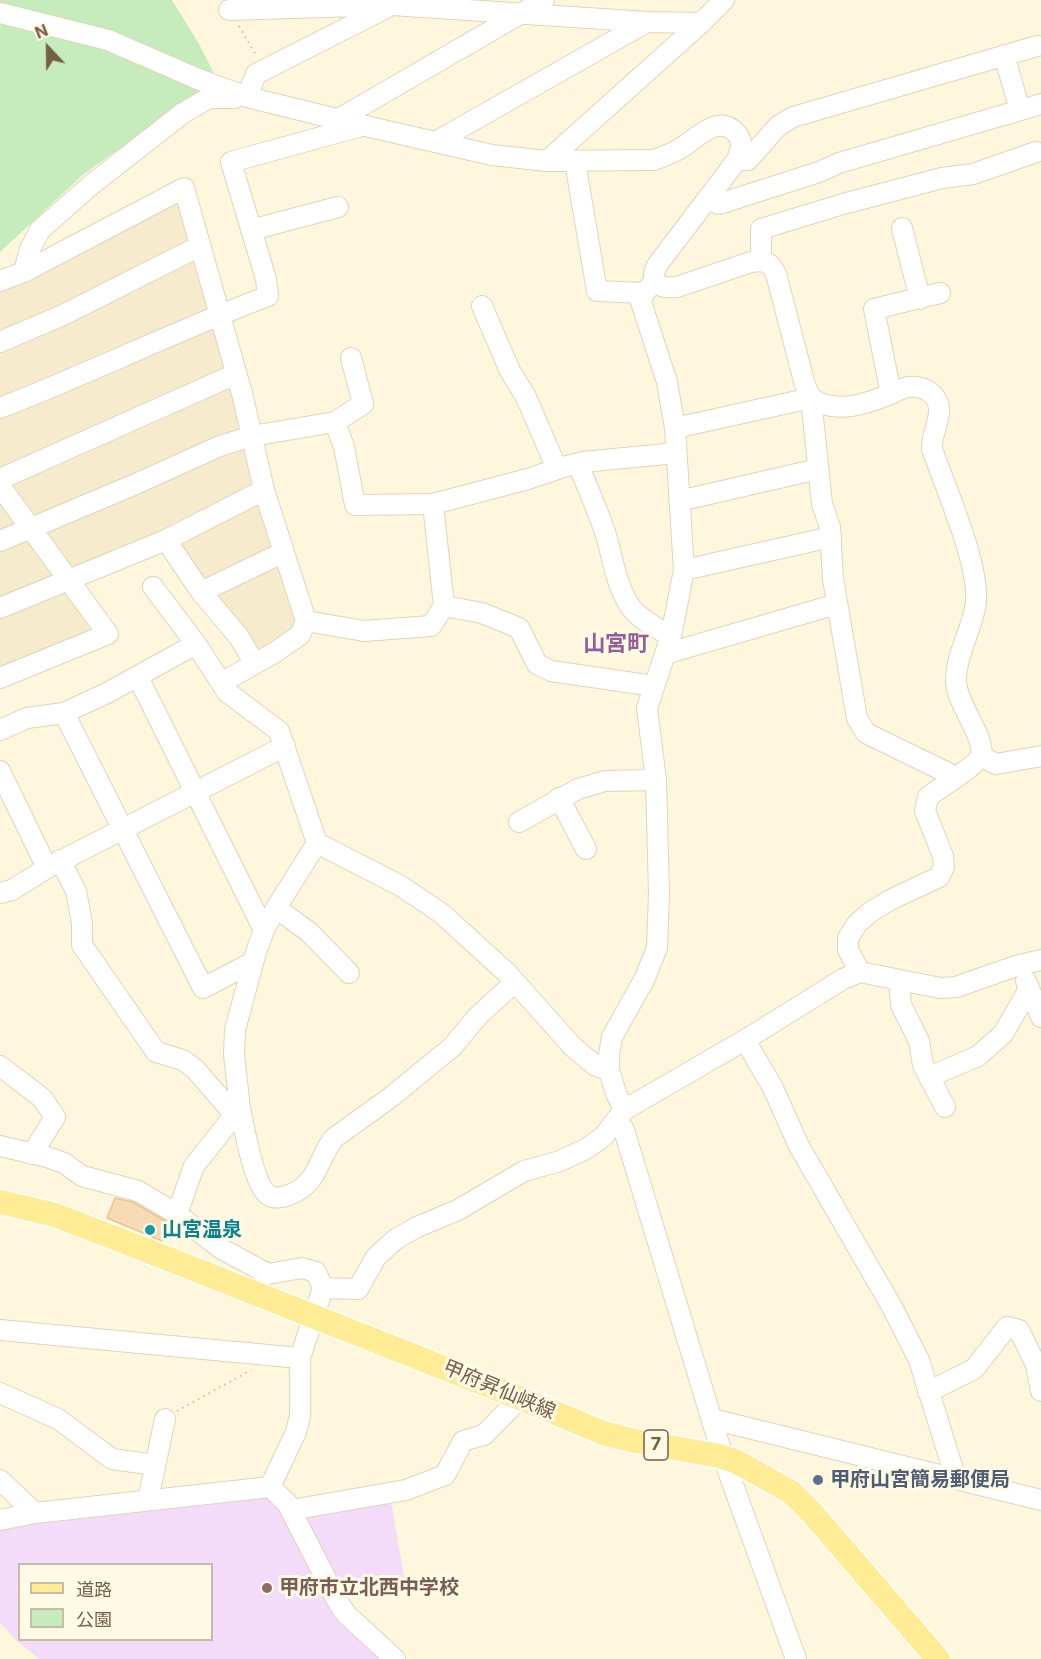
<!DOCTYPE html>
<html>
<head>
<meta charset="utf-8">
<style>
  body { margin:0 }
  #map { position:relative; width:1041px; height:1659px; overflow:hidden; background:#fef7de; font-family:Inter,"Noto Sans JP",sans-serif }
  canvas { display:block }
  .legend { position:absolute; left:18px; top:1563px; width:195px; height:78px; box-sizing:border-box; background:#fffae6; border:2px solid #c8bca6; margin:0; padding:8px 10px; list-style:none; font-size:18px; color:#755f45 }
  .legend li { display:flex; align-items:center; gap:12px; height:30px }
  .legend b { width:30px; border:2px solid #c8bca6 }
  .north { position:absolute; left:18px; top:18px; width:60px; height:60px; -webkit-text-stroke:4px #fffae6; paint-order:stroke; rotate:338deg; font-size:16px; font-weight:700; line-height:24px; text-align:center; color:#755f45 }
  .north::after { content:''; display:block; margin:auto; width:21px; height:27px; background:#755f45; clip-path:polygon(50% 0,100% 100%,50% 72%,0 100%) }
</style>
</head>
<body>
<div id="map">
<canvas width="1041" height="1659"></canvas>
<ul class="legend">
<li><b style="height:8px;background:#ffec94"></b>道路</li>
<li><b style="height:16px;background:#c6ebbc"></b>公園</li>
</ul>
<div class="north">N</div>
</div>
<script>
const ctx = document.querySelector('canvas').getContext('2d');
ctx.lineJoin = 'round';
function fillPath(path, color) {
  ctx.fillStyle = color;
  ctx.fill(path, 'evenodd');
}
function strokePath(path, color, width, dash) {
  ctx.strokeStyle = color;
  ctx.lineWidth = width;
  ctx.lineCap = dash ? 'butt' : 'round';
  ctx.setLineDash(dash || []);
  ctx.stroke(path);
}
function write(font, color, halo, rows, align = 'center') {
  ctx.font = font + ' Inter,"Noto Sans JP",sans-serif';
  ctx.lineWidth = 6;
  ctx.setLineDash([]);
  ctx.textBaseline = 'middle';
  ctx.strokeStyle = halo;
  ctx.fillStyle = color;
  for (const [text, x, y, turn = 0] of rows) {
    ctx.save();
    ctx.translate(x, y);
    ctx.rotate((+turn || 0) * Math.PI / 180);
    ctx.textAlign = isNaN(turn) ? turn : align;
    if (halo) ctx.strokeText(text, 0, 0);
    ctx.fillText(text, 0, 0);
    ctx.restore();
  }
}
fillPath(new Path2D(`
  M177,192L306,621L255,664L166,540L69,580L108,634L0,678V281Z`), '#f6ebcc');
fillPath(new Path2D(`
  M270,1487L334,1611L389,1659H39L16,1640L0,1623V1520ZM20,1564H212V1640H20Z
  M390,1495L404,1577L338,1582L300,1513Z`), '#f4dbf9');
fillPath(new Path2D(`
  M0,0H172L199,44L217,79L84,174L0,252Z`), '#c6ebbc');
const building = new Path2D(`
  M115,1198L133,1202L169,1223L162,1241L107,1218Z`);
fillPath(building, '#f5dab4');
strokePath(building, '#e8c493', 1.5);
const minor = new Path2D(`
  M229,10L392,5L647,22L701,23
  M0,13L108,40L198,79L247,97L361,125L492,155L547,161L654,160C665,156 674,153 684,146C698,137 719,113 737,134C744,142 740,151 737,160L658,264C647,282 659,289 677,287L751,262C764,260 770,261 776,274L805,385L811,398C835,415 866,404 891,394C897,391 902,388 908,387C923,385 937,393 939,408C940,422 931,435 932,449C946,489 979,563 976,602C973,629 955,655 956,682C957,704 985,737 981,754C979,765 939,788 928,797L925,811L943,856L944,867L939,877L890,900L869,913L857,924L848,938V950L860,972
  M1004,55L1020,110
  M247,97L256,74L386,8
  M337,120L544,0
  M437,141L647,22
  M737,160H748L778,126L793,117L1037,46
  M547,161L701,23L724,0
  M575,162L597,291L644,293
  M707,199L719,204L819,172L839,163L1041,104
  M902,228L920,299
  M251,230L338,207
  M761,260V229L843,204L942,178L973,174L1036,152
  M24,272L30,249L40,230L91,185L183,113L209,98H235
  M0,281L24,272L184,188L243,397L264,490L306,621L300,635L274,653L221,683
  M482,306L510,371L526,397L557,469
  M0,342L63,315L200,246
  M891,394L874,309L940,293
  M0,408C90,373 178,330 268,296L266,279L231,162L361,126
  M335,422L344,447L355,505L433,504L528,479L563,467L583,462L676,453
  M675,428L811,398L822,504L830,527L833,579L857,718L866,733L956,777
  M578,464C587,486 597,509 605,532C613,557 616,589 633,610C643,621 658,629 671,636
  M0,479L236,374
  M0,486L108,634L0,678
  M679,501L818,469
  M166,540L201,592L239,637L255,664
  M0,541L131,486L220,446L252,436L335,422L363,404L351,358
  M684,570L831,537
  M153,587L196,644
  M201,592L284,552
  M444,606L482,613L519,628L537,664L551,671L654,686
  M0,608L166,540L264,490
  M306,621L364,631L431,626L444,606L433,504
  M665,654L837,604
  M138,677L264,930
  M64,713L203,988L253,962
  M0,730L27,718L64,713L107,693L196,644L227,692L279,731L317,843L276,908L264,930L256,952L235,1030L234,1055L240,1108L194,1166L177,1214
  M981,756L996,764L1041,756
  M0,771L47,868L285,746
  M559,798L586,849
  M519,822L578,789L605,781L656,780
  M317,843L401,886L441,913L507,973L573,1047L596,1066L609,1070
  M60,860L76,891L82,923V945L156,1052L183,1060L195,1069L234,1114
  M0,893L12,890L47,868
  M276,908L309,932L349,973
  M899,980L901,1005L919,1041L923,1065L945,1107
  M1026,981L1041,1017
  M745,1040L773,1088L799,1146L892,1307L919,1360L956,1479
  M0,1066L42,1098L55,1117L32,1154
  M929,1077L978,1056L1003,1034L1029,989
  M240,1108C244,1126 254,1189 270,1196C275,1199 284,1197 289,1195C297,1192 305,1187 311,1179C320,1167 324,1150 334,1138L391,1097L452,1047L478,1016L515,982
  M624,1110L616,1093L609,1070V1055L612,1037L644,980L657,948L659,893L656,780L647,708L671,636L684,570L675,428L667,382L641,302L644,293L655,281
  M617,1120L624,1130L723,1457L796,1659
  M0,1146L44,1156L64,1163L82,1176L138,1191L177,1214L220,1248L268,1274L302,1268L316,1272L323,1288L300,1358V1416L296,1432L270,1487L35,1513L0,1520
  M323,1288L358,1289L376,1257L396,1239L417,1227L458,1210L524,1171L557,1162L584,1150L603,1137L624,1110L745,1040L843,979L860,972L940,988L956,987L1019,965L1041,960
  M0,1330L300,1358
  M928,1392L974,1369L1007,1327L1019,1330L1036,1365L1041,1391
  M0,1393L58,1419L112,1459L155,1465
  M712,1419L1041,1500
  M0,1480L35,1513
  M270,1487L287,1503L339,1604L347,1615L395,1659
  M148,1500L165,1419
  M291,1510L406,1490L445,1475L463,1441L484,1435L520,1398`);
const major = new Path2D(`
  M0,1202L55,1215L138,1247L520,1398L603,1433L635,1441L719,1456L735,1461L791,1492L812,1513L938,1659`);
strokePath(minor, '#e2d4ba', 22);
strokePath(major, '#fff', 27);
strokePath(new Path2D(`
  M239,26L257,57
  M177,1411L251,1370`), '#d9be98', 2, [1.5, 4.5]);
strokePath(minor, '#fff', 20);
strokePath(major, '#ffec94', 24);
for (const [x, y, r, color] of [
  [150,1230,6,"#0f9aa8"],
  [818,1480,6,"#5c6f8a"],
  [267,1588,6,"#8d6e63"]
]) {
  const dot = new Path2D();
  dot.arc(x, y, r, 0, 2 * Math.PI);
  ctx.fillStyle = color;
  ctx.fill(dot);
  strokePath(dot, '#fffae6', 2);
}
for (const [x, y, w] of [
  [656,1445,24]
]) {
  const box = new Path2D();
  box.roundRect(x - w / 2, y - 15, w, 30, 4.5);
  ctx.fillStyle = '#fffae6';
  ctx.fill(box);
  strokePath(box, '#755f45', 1.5);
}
write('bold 18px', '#755f45', null, [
  ["7",656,1445]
]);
write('bold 20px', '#0d838f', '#fffae6', [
  ["山宮温泉",162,1230]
], 'left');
write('20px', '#755f45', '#fffae6', [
  ["甲府昇仙峡線",499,1390,23]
]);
write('bold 20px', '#4e5e75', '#fffae6', [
  ["甲府山宮簡易郵便局",830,1480]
], 'left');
write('bold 20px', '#785e54', '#fffae6', [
  ["甲府市立北西中学校",279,1588]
], 'left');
write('bold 22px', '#916099', '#fffae6', [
  ["山宮町",616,644]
]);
</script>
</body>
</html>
